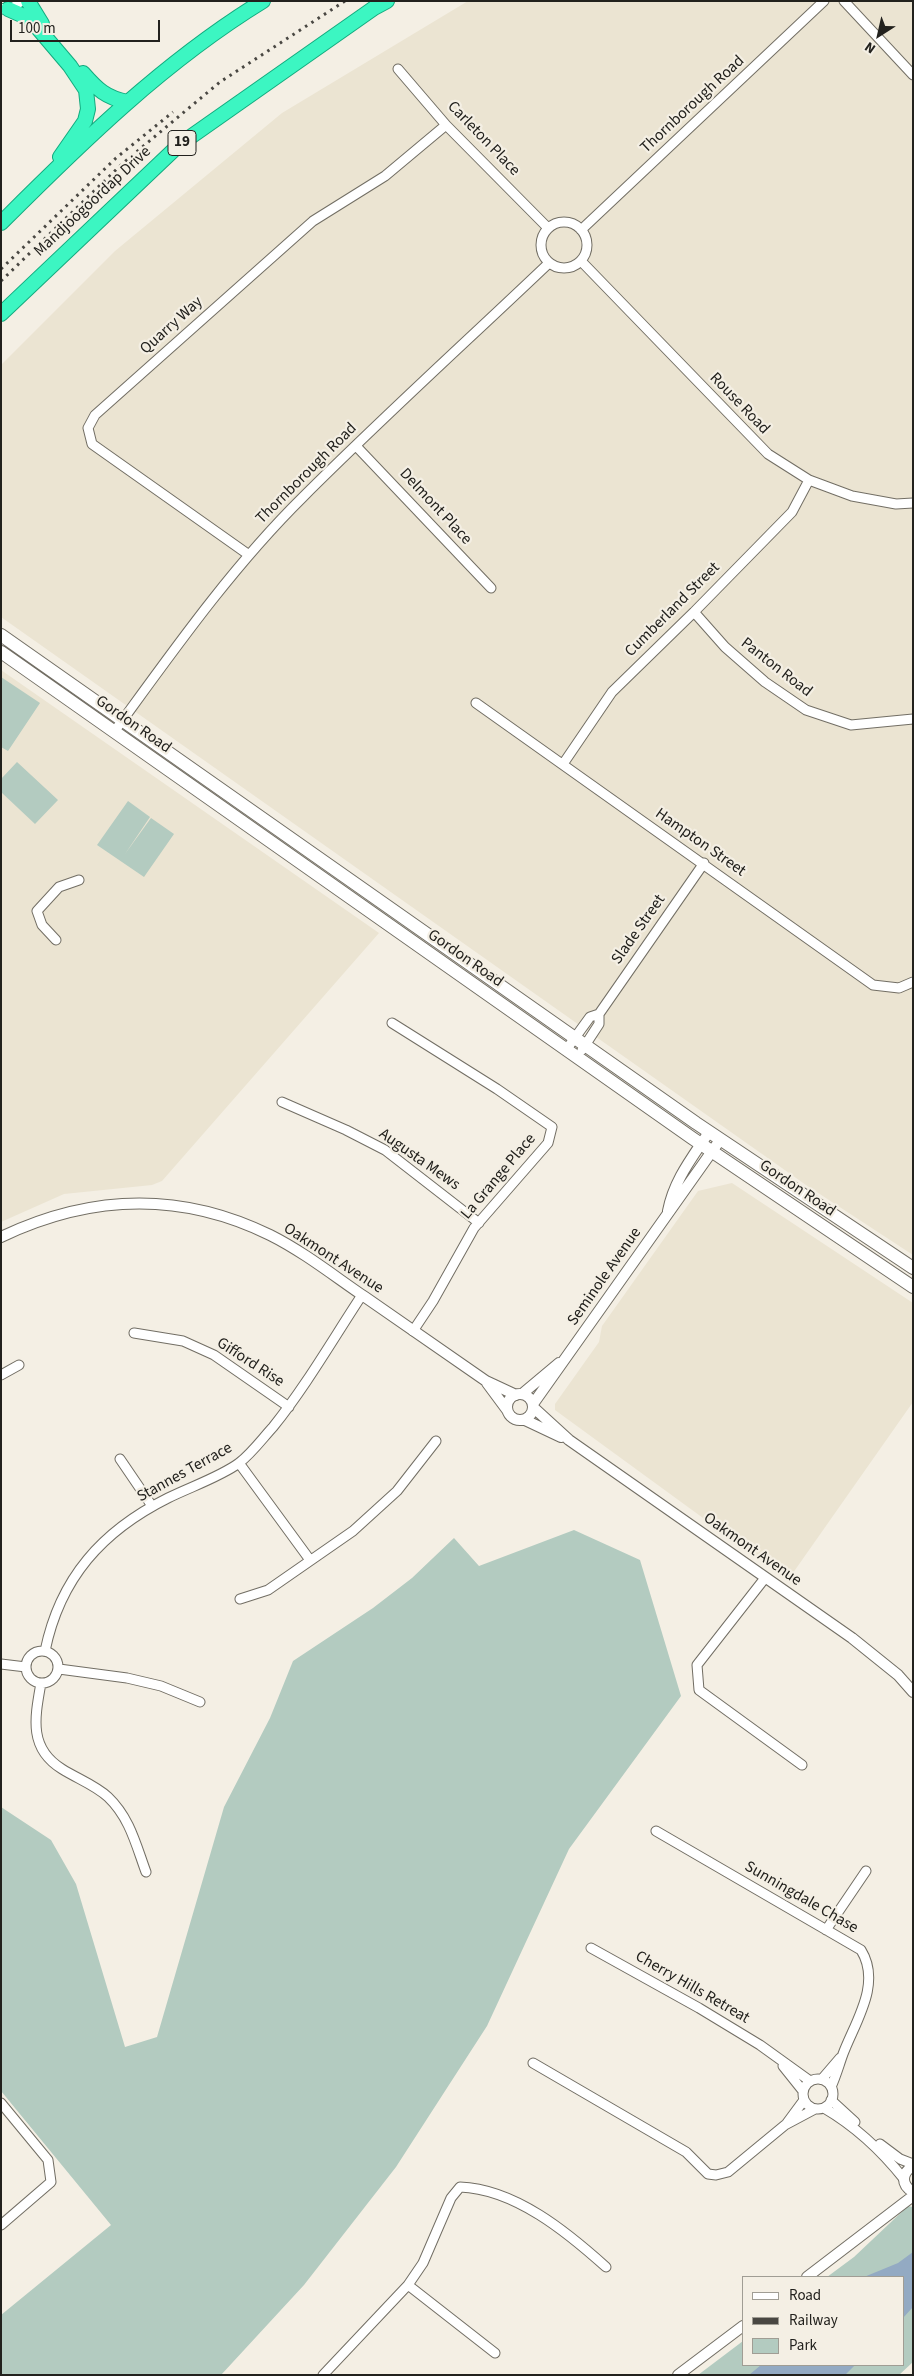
<!DOCTYPE html>
<html>
<head>
<meta charset="utf-8">
<style>
  body { margin:0 }
  #map { position:relative; width:914px; height:2376px; overflow:hidden; background:#f4efe4; font-family:"Source Sans 3",sans-serif }
  canvas { display:block }
  .frame { position:absolute; inset:0; border:2px solid #22211d; pointer-events:none }
  .legend { position:absolute; left:742px; top:2276px; width:162px; height:90px; box-sizing:border-box; background:#f4efe4; border:1px solid #a09d94; margin:0; padding:6px 9px; list-style:none; font-size:15px; color:#22211d }
  .legend li { display:flex; align-items:center; gap:10px; height:25px }
  .legend b { width:25px; border:1px solid #a09d94 }
  .north { position:absolute; left:854px; top:10px; width:50px; height:50px; -webkit-text-stroke:4px #f4efe4; paint-order:stroke; rotate:215deg; font-size:14px; font-weight:700; line-height:20px; text-align:center; color:#22211d }
  .north::after { content:''; display:block; margin:auto; width:18px; height:22px; background:#22211d; clip-path:polygon(50% 0,100% 100%,50% 72%,0 100%) }
  .scale { position:absolute; left:10px; top:20px; width:150px; height:22px; box-sizing:border-box; border:2px solid #22211d; border-top:0; padding-left:6px; font-size:15px; line-height:18px; white-space:nowrap; color:#22211d; -webkit-text-stroke:4px #f4efe4; paint-order:stroke }
</style>
</head>
<body>
<div id="map">
<canvas width="914" height="2376"></canvas>
<div class="frame"></div>
<ul class="legend">
<li><b style="height:6px;background:#fff"></b>Road</li>
<li><b style="height:6px;background:#494742"></b>Railway</li>
<li><b style="height:14px;background:#b3cbc0"></b>Park</li>
</ul>
<div class="north">N</div>
<div class="scale">100 m</div>
</div>
<script>
const ctx = document.querySelector('canvas').getContext('2d');
ctx.lineJoin = 'round';
function fillPath(path, color) {
  ctx.fillStyle = color;
  ctx.fill(path, 'evenodd');
}
function strokePath(path, color, width, dash) {
  ctx.strokeStyle = color;
  ctx.lineWidth = width;
  ctx.lineCap = dash ? 'butt' : 'round';
  ctx.setLineDash(dash || []);
  ctx.stroke(path);
}
function write(font, color, halo, rows, align = 'center') {
  ctx.font = font + ' "Source Sans 3",sans-serif';
  ctx.lineWidth = 4.5;
  ctx.setLineDash([]);
  ctx.textBaseline = 'middle';
  ctx.strokeStyle = halo;
  ctx.fillStyle = color;
  for (const [text, x, y, turn = 0] of rows) {
    ctx.save();
    ctx.translate(x, y);
    ctx.rotate((+turn || 0) * Math.PI / 180);
    ctx.textAlign = isNaN(turn) ? turn : align;
    if (halo) ctx.strokeText(text, 0, 0);
    ctx.fillText(text, 0, 0);
    ctx.restore();
  }
}
fillPath(new Path2D(`
  M468,1H913V1255L806,1185L1,617V365L115,251L282,113Z
  M1,670L379,933L162,1181L152,1185L64,1194L1,1222Z
  M732,1183L913,1303V1402L788,1580L555,1410V1404L599,1342L602,1326L698,1191Z`), '#ebe4d2');
fillPath(new Path2D(`
  M1,677L40,703L8,751L1,747Z
  M17,762L58,800L35,824L1,792V779Z
  M128,801L150,817L125,854L151,818L174,834L144,877L97,845Z
  M574,1530L640,1560L681,1696L569,1849L487,2026L396,2167L304,2285L221,2375H1V2315L111,2225L1,2091V1807L51,1840L76,1884L125,2047L157,2037L224,1807L270,1718L293,1661L373,1608L412,1578L454,1538L479,1566Z
  M908,2206L913,2207V2362L899,2375H698L743,2341V2365H903V2277H827L854,2257Z`), '#b3cbc0');
fillPath(new Path2D(`
  M913,2252V2307L903,2318V2277H864L898,2263Z
  M761,2365H855L845,2375H749Z`), '#93aac3');
const minor = new Path2D(`
  M844,1L913,75
  M1,9L14,7L21,1
  M398,69L446,125L548,228
  M541 245a23 23 0 1 1 46 0a23 23 0 1 1-46 0Z
  M581,230L824,1
  M581,261L768,454L809,480L852,496L896,504L913,503
  M356,446L491,588
  M249,555L92,444L88,428L95,415L313,221L385,176L446,125
  M694,612L725,647L765,682L806,710L851,725L913,719
  M476,703L873,985L899,988L913,982
  M114,732C173,651 232,567 303,497C383,417 467,341 549,263
  M563,764L612,692L694,612L792,512L809,480
  M56,940L42,925L37,911L59,887L79,880
  M392,1023L497,1089L552,1127L548,1143L474,1228L433,1301L413,1331
  M566,1050L590,1017L599,1014
  M582,1050L599,1024V1014L704,863
  M282,1102L346,1130L385,1150L479,1223
  M134,1333L183,1341L214,1355L289,1407
  M1,1375L19,1365
  M120,1459L152,1506
  M239,1463L310,1560
  M765,1578L697,1665L699,1690L802,1765
  M240,1599L268,1590L353,1531L397,1491L436,1441
  M26 1667a16 16 0 1 1 32 0a16 16 0 1 1-32 0Z
  M45,1651C60,1578 102,1531 168,1498C190,1487 220,1477 239,1463C252,1453 262,1439 273,1427C306,1386 333,1339 362,1295
  M1,1664L26,1667
  M59,1669L127,1678L161,1686L200,1702
  M41,1683C35,1717 28,1748 62,1769C78,1779 95,1785 108,1797C130,1818 136,1845 146,1872
  M656,1831L861,1950C882,1984 855,2022 843,2054C839,2065 836,2076 831,2087
  M826,1930L866,1871
  M591,1948L699,2008L760,2045L810,2081
  M533,2063L686,2152L708,2174L716,2175L728,2172L785,2125L815,2109
  M783,2066L803,2091
  M803 2094a15 15 0 1 1 30 0a15 15 0 1 1-30 0Z
  M822,2079L840,2058
  M831,2100L855,2122
  M1,2103L48,2160L51,2182L1,2225
  M824,2108C855,2126 881,2150 904,2179
  M787,2123L804,2100
  M880,2144L900,2159L913,2164
  M408,2285L495,2353
  M323,2375L408,2285L423,2263L451,2198L460,2187C515,2189 567,2232 606,2267`);
const tertiary = new Path2D(`
  M668,1211C674,1180 692,1158 709,1132
  M1,1237C91,1194 180,1191 270,1235C304,1252 334,1276 365,1297C405,1325 445,1353 486,1381L516,1395
  M487,1383L507,1410
  M507 1407a13 13 0 1 1 26 0a13 13 0 1 1-26 0Z
  M522,1394L559,1363
  M533,1404L720,1140
  M534,1408L569,1440L852,1638L898,1675L913,1692
  M525,1420L561,1437
  M913,2166C901,2173 901,2185 913,2192
  M807,2277L913,2196
  M678,2375L743,2326`);
const secondary = new Path2D(`
  M1,635L696,1123L913,1268
  M1,652L692,1138L913,1287`);
const trunk = new Path2D(`
  M28,1L42,24
  M8,9L26,17L36,26L70,66L86,90L88,109L85,121L60,157
  M83,73C97,89 106,98 128,102
  M1,223C82,142 165,61 263,1
  M1,314L179,145L374,8L387,1`);
strokePath(minor, '#726e64', 11);
strokePath(tertiary, '#726e64', 12);
strokePath(secondary, '#726e64', 14);
strokePath(trunk, '#13aa7e', 16);
strokePath(minor, '#fff', 9);
strokePath(tertiary, '#fff', 10);
strokePath(secondary, '#fff', 12);
strokePath(trunk, '#3cf6c2', 14);
strokePath(new Path2D(`
  M1,269L116,158L173,112
  M1,281L122,164L220,82L345,1`), '#494742', 3, [2.5, 5]);
for (const [x, y, w] of [
  [182,143,28]
]) {
  const box = new Path2D();
  box.roundRect(x - w / 2, y - 12.5, w, 25, 4);
  ctx.fillStyle = '#f4efe4';
  ctx.fill(box);
  strokePath(box, '#22211d', 1);
}
write('bold 15px', '#22211d', null, [
  ["19",182,143]
]);
write('16px', '#22211d', '#f4efe4', [
  ["Thornborough Road",693,105,-43],
  ["Carleton Place",483,139,46],
  ["Mandjoogoordap Drive",93,202,-43],
  ["Quarry Way",172,326,-42],
  ["Rouse Road",739,404,46],
  ["Thornborough Road",307,474,-45],
  ["Delmont Place",435,507,47],
  ["Cumberland Street",673,610,-45],
  ["Panton Road",776,668,38],
  ["Gordon Road",133,725,35],
  ["Hampton Street",700,843,35],
  ["Slade Street",639,930,-55],
  ["Gordon Road",465,959,35],
  ["Augusta Mews",419,1160,35],
  ["La Grange Place",499,1177,-50],
  ["Gordon Road",797,1189,34],
  ["Oakmont Avenue",333,1259,33],
  ["Seminole Avenue",605,1277,-55],
  ["Gifford Rise",250,1363,33],
  ["Stannes Terrace",185,1473,-29],
  ["Oakmont Avenue",752,1550,35],
  ["Sunningdale Chase",801,1898,30],
  ["Cherry Hills Retreat",692,1988,30]
]);
</script>
</body>
</html>
